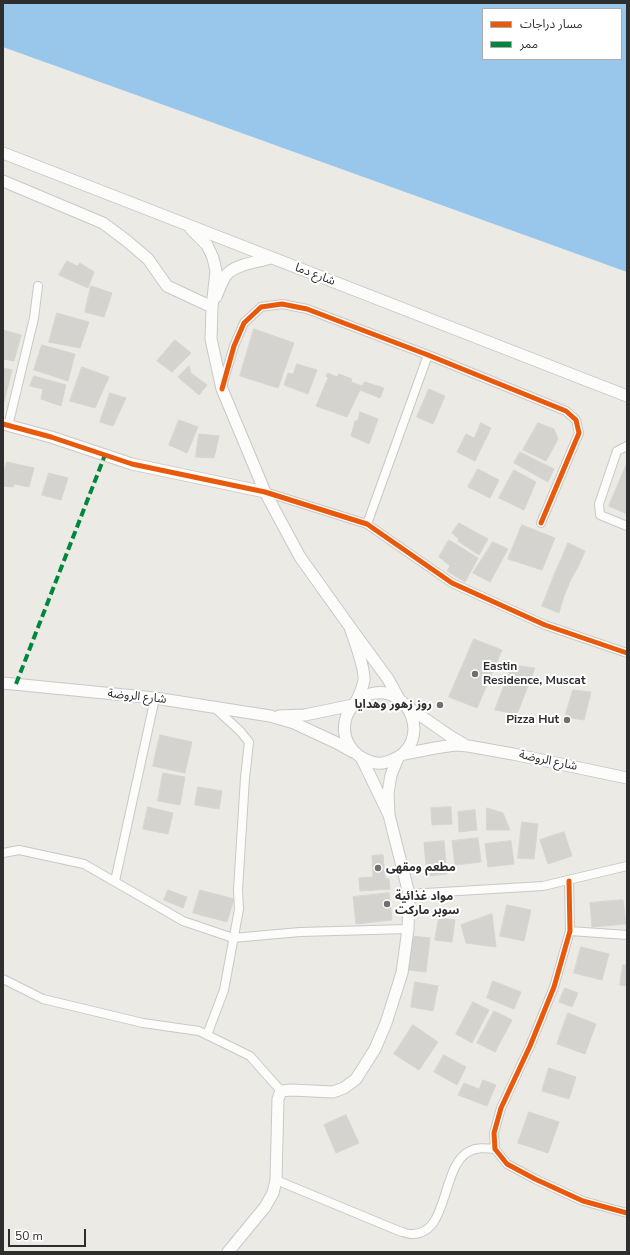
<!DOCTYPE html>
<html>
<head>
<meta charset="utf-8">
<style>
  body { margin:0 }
  #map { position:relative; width:630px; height:1255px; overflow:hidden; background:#eceae4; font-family:"Nunito Sans","Noto Sans Arabic",sans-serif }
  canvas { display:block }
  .frame { position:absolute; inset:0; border:4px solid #2e2e2e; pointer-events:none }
  .legend { position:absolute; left:482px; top:8px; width:140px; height:52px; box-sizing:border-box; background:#fff; border:1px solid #ababab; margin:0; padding:5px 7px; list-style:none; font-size:12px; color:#2e2e2e }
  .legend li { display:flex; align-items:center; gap:8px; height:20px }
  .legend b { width:20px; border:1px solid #ababab }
  .scale { position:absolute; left:8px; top:1229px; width:78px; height:18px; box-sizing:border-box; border:2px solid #2e2e2e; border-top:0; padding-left:5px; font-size:12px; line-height:14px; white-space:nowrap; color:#2e2e2e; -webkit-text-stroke:3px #fff; paint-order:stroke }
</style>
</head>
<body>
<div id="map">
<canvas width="630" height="1255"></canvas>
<div class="frame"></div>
<ul class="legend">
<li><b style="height:5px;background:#e8590c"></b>مسار دراجات</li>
<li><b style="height:5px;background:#00873e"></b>ممر</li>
</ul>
<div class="scale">50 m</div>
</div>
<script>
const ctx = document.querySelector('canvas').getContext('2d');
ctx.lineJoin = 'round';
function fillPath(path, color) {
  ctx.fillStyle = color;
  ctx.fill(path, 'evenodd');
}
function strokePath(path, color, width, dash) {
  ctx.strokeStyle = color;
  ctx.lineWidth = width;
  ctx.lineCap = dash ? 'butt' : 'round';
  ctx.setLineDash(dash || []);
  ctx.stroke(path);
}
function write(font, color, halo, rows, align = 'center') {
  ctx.font = font + ' "Nunito Sans","Noto Sans Arabic",sans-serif';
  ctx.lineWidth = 4;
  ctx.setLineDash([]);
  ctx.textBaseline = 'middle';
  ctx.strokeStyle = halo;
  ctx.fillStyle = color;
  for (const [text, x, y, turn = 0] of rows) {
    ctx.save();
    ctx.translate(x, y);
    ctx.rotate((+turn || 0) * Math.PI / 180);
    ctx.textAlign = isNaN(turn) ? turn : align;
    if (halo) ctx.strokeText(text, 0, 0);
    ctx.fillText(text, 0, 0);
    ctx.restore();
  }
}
fillPath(new Path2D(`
  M3,3H627V272L3,47ZM483,9H621V59H483Z`), '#99c6eb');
const building = new Path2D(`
  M67,261L77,266L80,263L94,272L88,288L59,275Z
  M91,286L112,293L104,317L85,312Z
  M57,313L89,322L80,348L49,342Z
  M254,329L294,343L278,388L240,376Z
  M3,330L21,335L14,361L3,359Z
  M175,340L191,353L172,372L157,361Z
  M42,345L75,354L68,381L34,370Z
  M297,364L317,370L308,394L284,385L288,373L293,374Z
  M189,366L191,373L207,385L199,395L178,377Z
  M82,367L109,377L95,408L70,401Z
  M3,368L12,370L4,402L3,401Z
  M328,373L337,377L339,374L352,379L351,382L362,386L347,417L316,406L328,378L326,376Z
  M34,376L66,385L61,406L41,399L43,389L30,386Z
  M365,382L384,388L380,398L360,390Z
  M429,389L445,396L433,424L417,417Z
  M110,393L126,398L113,426L100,422Z
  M360,412L378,419L369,444L351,436L355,421L358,420Z
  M179,420L198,427L187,453L169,445Z
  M481,423L491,428L475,461L457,452L466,434L474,438Z
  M538,423L554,429L558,439L546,461L523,450Z
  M199,434L219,436L214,458L196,457Z
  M520,452L554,469L548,482L514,463Z
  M7,462L34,468L29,487L14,484L13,487L3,486V474Z
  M627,463V514L609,506Z
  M478,469L499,480L490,498L468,487Z
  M514,470L536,482L524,510L499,498Z
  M49,473L68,478L61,500L42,495Z
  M459,523L488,539L479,555L458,541L459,539L452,533Z
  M522,525L555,538L542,570L508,559Z
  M449,540L478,558L465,582L447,571L450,566L439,557Z
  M493,542L508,549L490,582L473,573Z
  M568,543L585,551L579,565L562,558Z
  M562,558L579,565L571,579L555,573Z
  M555,573L571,579L564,596L549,589Z
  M549,589L564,596L559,613L542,606Z
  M474,639L502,650L477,708L449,697Z
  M512,665L535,668L517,714L495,710Z
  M573,690L591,692L584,720L565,717Z
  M160,735L192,742L185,773L153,766Z
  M163,773L185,777L180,805L158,801Z
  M198,787L222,791L219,809L195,805Z
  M148,807L173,813L168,834L143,829Z
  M451,807L452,824L432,825L431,808Z
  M487,808L503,813L510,830H487Z
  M475,810L477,830L459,832L458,812Z
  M522,822L538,824L534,859L518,858Z
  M564,832L572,856L548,864L540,840Z
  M478,838L481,862L455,865L452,841Z
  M444,841L447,874L427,876L424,843Z
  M511,841L514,864L488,867L485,844Z
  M383,855L385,878L389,879L390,889L360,891L359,878L373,877L372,856Z
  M168,890L187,897L183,908L164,900Z
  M200,890L234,899L227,922L193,913Z
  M389,893L392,920L356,924L353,897Z
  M623,900L626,924L592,927L590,903Z
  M507,905L531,910L524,941L500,936Z
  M492,914L496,947L466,943L461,925Z
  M439,918L455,920L452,942L435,940Z
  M412,936L430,938L426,972L408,970Z
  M581,947L609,954L602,980L574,973Z
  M623,965H627V986L620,985Z
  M493,981L521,992L514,1009L487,998Z
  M415,982L438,986L433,1011L411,1007Z
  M565,988L578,993L572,1007L559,1002Z
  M473,1002L489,1010L472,1043L456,1034Z
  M494,1011L512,1020L495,1052L477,1043Z
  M568,1013L596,1024L585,1054L557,1044Z
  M413,1025L438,1042L419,1070L394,1054Z
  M444,1055L466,1067L457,1085L434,1072Z
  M549,1068L576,1077L569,1099L542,1091Z
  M483,1080L496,1085L487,1106L458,1095L464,1083L479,1089Z
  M529,1112L559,1122L548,1153L518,1143Z
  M346,1115L359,1143L336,1153L324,1125Z`);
fillPath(building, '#d5d3cf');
strokePath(building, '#d7d5d0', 1);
const street = new Path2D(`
  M222,386L234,346L244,323L261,307L282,304L307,309L428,355L566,411L576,420L579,433L541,523
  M8,426L34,318L38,286
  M627,446L617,451L599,504L600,515L627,526
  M265,492L367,524L452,583L545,625L627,653
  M367,524L428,355
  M3,853L19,850L84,864L183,921L233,938L300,932L408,929
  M115,881L155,698
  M569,881L570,931L554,987L530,1046L501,1108L494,1133L495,1149L507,1164L535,1179L583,1201L627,1213
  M409,894L543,886L627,866
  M570,931L627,935
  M3,979L43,999L143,1023L199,1031L250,1056L281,1091
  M207,1035L224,990L239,909L238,890L245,778L249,742L240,731L215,708
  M276,1180L399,1231C403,1232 408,1234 411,1234C449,1236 441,1167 468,1152C476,1147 486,1148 495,1149`);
const secondary = new Path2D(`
  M3,153L627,396
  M3,181L103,223L127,241L148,259L167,286L212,307
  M191,229L207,245L213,258L216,271L212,307L211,339L222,389L265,492L300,557L350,627
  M216,297C219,290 222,280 227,274C237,264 258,262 271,258
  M3,424L51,437L132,464L265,492
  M3,683L155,698L270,716L294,723L337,743L353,752
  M356,702C360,699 365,696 370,694C411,683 433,744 392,760C386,763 378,764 372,762C351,756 339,736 347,715C349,710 352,707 355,703C359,697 363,686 364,680C365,667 354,640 350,627L388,679L399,699
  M408,707L450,736L465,745
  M279,716L305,715L353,705
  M404,754L435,748L455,745L468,746L513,754L627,778
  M362,759L389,815L388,793L391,775L398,758
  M228,1252L265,1207L273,1193L276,1180L278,1099L281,1091L291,1090L333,1092L344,1088L356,1079L375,1049L386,1023L402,973L408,929L409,894L389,815`);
strokePath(street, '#c9c8c8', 10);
strokePath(secondary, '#c9c8c8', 13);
strokePath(street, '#fcfcfb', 8);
strokePath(secondary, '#fcfcfb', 11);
strokePath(new Path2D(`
  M16,684L105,455`), '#00873e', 4, [8, 4]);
strokePath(new Path2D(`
  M222,389L234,346L244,323L261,307L282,304L307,309L428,355L566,411L576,420L579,433L541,523
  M3,424L51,437L132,464L265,492L367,524L452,583L545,625L627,653
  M569,881L570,931L554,987L530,1046L501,1108L494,1133L495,1149L507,1164L535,1179L583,1201L627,1213`), '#e8590c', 5);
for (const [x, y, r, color] of [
  [475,674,4,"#70706e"],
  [440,705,4,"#70706e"],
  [567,720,4,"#70706e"],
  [378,868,4,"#70706e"],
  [387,904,4,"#70706e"]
]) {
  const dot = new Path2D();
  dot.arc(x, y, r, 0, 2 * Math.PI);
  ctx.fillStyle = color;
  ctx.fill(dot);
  strokePath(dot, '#fff', 1.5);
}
write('12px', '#2e2e2e', '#fff', [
  ["شارع دما",315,275,21],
  ["شارع الروضة",137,697,6],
  ["شارع الروضة",548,761,12]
]);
write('bold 12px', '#2e2e2e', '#fff', [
  ["Eastin",483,667],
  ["Residence, Muscat",483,681],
  ["روز زهور وهدايا",432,705,"right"],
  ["Pizza Hut",559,720,"right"],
  ["مطعم ومقهى",386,868],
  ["مواد غذائية",395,897],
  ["سوبر ماركت",395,911]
], 'left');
</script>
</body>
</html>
